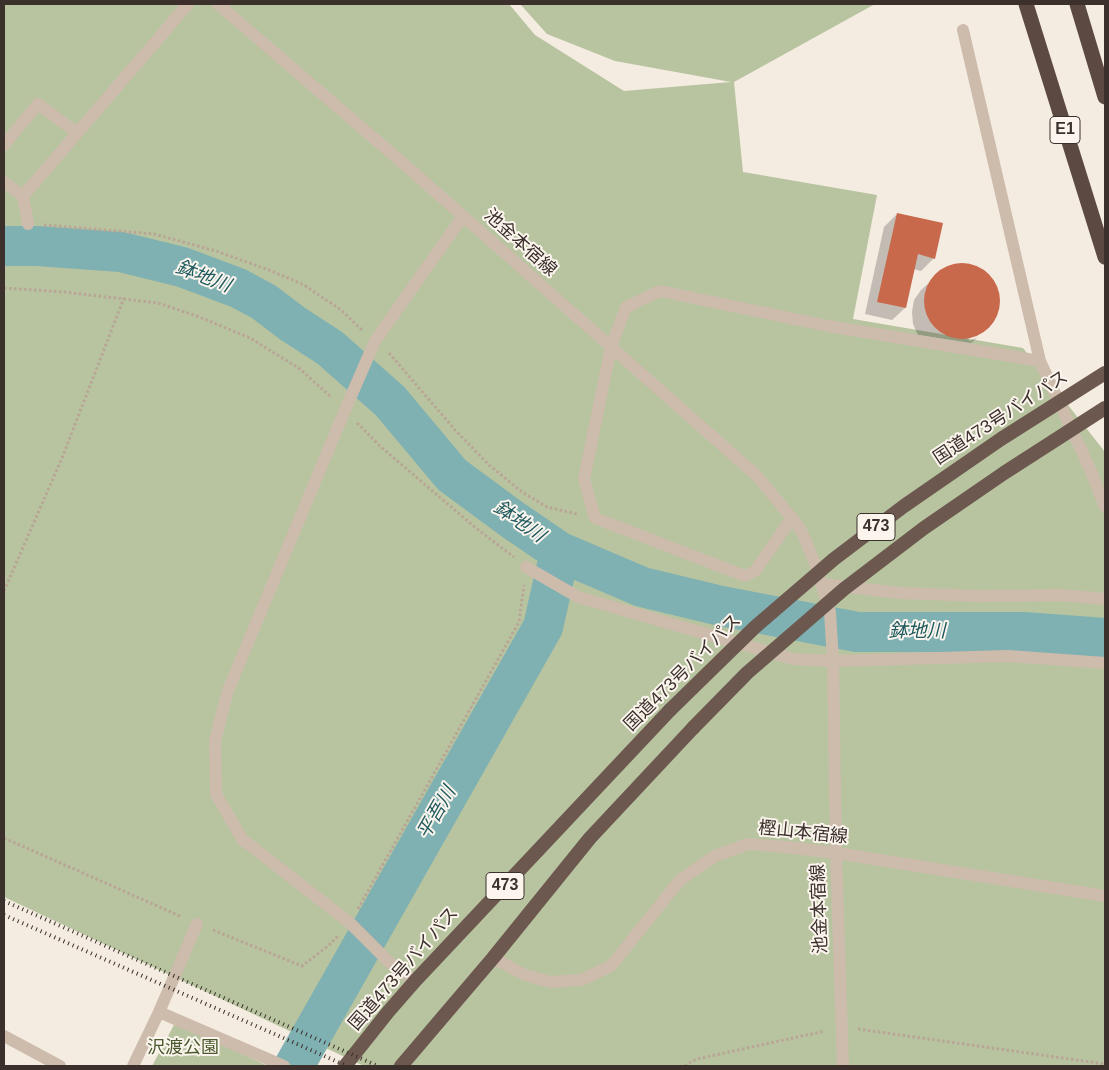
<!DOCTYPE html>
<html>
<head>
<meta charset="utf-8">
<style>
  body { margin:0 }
  #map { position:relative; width:1109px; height:1070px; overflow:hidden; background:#f4ebe1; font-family:Helvetica,sans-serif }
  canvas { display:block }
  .frame { position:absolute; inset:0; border:5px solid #3b302b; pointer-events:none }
</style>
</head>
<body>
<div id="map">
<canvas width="1109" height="1070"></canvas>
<div class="frame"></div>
</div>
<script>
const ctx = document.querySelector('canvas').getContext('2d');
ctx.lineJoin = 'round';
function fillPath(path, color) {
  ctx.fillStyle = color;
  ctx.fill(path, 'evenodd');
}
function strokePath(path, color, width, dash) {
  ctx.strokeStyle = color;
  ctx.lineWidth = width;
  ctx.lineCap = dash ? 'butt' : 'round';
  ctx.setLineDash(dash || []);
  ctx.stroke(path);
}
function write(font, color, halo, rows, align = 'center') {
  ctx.font = font + ' Helvetica,"Noto Sans JP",sans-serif';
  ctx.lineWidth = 4;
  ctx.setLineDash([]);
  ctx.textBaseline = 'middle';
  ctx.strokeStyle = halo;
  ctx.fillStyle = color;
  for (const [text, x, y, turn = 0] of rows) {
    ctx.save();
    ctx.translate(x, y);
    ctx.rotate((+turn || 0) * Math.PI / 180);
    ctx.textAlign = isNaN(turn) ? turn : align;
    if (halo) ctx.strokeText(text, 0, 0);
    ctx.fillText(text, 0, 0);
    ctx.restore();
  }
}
fillPath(new Path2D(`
  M4,4H509L535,35L624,91L731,82L615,61L547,34L520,4H875L734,82L743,172L877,195L853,319L1023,348L1105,452V1066H364L4,897Z
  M175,1023L268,1066H152Z`), '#b8c4a0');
fillPath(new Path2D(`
  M897,214L934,258L921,271L913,269L905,308L892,320L865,314L884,227Z
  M956,265H968L980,269L989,276L996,287L999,298L998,311L993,321L983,332L968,339L970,341L978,337L971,343L918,335L913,324L912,312L914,300L921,290L944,269Z`), '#0003');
strokePath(new Path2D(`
  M4,246H37L121,252L182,267L238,288L264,302L293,324L330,348L390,401L452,475L513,520L560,552L642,587L721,606L857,632H1024L1105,638
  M294,1066L543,627L560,552`), '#7fb0b2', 40);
fillPath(new Path2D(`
  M897,213L943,223L935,259L918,254L906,308L877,302Z
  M924 301a38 38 0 1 1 76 0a38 38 0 1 1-76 0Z`), '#c8694b');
strokePath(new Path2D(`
  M44,225L154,234L216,251L269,270L304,285L341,310L363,331
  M4,288L64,292L158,303L197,316L250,338L300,369L332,398
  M389,353L455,430L489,465L522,492L547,507L577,514
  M357,423L381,447L477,529L514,557
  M4,591L62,458L124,298
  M4,838L182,917
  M358,909L519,622L524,585
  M213,930L302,966L328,946L338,936
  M858,1029L1105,1064
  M685,1066L689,1063L697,1059L825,1031`), '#b9a596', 3, [2.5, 2.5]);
strokePath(new Path2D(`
  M963,30L1040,361L1090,469L1105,507
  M4,145L38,104L77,133
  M4,182L23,196
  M28,224L23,196L188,4
  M526,567L578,597L793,659L833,661L1008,656L1105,663
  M821,584L900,593L980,596L1062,595L1105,599
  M415,981L391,964L350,923L242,839L216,794L215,741L227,693L345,410L375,341L463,216
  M159,1012L284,1066
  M4,1036L60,1066
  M133,1066L159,1012L197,924
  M843,1066L836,853L833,661L830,612L814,561L801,530L792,518L755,571L745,576L595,518L584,479L611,347L626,307L660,291L828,326L1040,361`), '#cdbbac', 12);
strokePath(new Path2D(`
  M218,4L412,171L756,475L792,518
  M493,958L525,975L550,982L581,980L611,966L680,880L715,856L748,844L786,847L836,853L1105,896`), '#cdbbac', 12);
strokePath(new Path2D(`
  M345,1066L388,1012L415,981L670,710
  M401,1066L493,958L590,838L693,728`), '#6c584f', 14);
strokePath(new Path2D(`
  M1026,4L1105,257
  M1077,4L1105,97`), '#5c4a42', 15);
strokePath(new Path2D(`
  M4,901L378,1066
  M4,915L347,1066`), '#3b302b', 4, [1, 4]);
strokePath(new Path2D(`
  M670,710L755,627L834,559L904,506L1001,439L1105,373
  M693,728L747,673L844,589L924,528L1004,473L1105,408`), '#6c584f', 14);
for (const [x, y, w] of [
  [1065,130,30],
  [876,527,38],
  [505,886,38]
]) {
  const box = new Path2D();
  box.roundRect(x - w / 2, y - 13.5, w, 27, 4);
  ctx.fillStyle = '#fbf5ee';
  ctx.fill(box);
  strokePath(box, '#3b302b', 1);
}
write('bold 16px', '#3b302b', null, [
  ["E1",1065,130],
  ["473",876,527],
  ["473",505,886]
]);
write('18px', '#3b302b', '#fbf5ee', [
  ["池金本宿線",520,243,42],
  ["国道473号バイパス",1001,418,-33],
  ["国道473号バイパス",683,673,-45],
  ["樫山本宿線",803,833,6],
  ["池金本宿線",820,909,-92],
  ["国道473号バイパス",404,969,-49]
]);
write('18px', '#4a5a2e', '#fbf5ee', [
  ["沢渡公園",183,1048]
]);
write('italic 19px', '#1f5a5e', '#fbf5ee', [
  ["鉢地川",203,277,21],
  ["鉢地川",519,522,35],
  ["鉢地川",917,632],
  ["平吾川",437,813,-60]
]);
</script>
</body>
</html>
